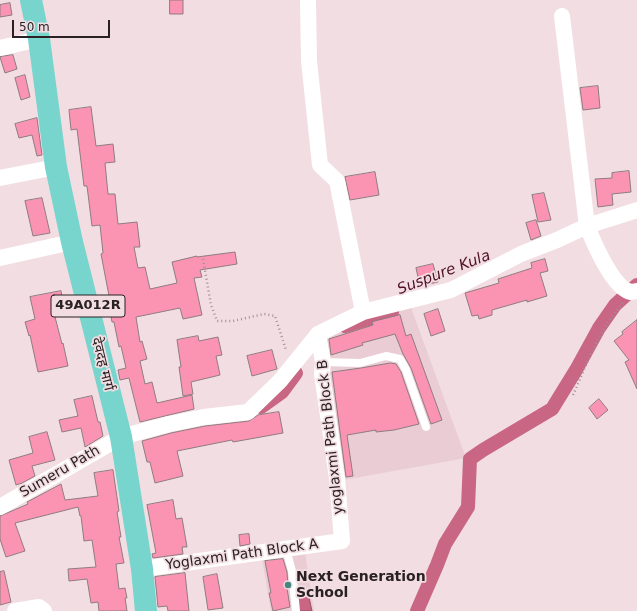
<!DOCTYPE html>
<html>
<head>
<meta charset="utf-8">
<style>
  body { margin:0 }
  #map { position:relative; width:637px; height:611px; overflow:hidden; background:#f2dde2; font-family:"DejaVu Sans",sans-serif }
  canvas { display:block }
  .scale { position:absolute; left:12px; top:20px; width:98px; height:18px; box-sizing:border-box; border:2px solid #292123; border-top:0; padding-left:5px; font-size:12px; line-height:14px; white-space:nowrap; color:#292123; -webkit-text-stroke:3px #f2dde2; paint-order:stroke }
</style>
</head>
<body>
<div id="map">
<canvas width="637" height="611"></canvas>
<div class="scale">50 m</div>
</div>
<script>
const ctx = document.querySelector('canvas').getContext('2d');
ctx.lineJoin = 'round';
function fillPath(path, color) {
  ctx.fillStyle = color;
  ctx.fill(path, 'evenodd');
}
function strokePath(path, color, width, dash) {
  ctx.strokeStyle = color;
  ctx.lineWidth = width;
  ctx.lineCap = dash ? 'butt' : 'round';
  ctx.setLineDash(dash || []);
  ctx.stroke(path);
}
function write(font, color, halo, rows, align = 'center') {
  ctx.font = font + ' "DejaVu Sans","Noto Sans Devanagari",sans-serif';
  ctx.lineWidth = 3.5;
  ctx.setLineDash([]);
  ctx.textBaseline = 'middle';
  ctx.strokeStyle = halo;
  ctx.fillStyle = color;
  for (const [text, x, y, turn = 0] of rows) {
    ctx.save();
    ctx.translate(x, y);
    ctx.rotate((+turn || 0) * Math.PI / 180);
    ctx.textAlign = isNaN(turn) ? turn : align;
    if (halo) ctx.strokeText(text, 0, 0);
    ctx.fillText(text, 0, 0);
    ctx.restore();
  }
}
fillPath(new Path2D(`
  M410,305L466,458L338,481L324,333Z
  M305,552L314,611H271L262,559Z`), '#eacdd4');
const water = new Path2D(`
  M308,593L312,611H297L294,595Z`);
fillPath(water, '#c86684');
strokePath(water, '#985167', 1);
strokePath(new Path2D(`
  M345,326L392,312
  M261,407L282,392L296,373
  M417,611L437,565L445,544L468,507L470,459L483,450L552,409L576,370L599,328L615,305L637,285`), '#c86684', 14);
const building = new Path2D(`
  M170,0H183V14H170Z
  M10,3L12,15L0,17V5Z
  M13,55L17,69L5,73L0,57Z
  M25,75L30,97L21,100L15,78Z
  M598,86L600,108L583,110L580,88Z
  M91,107L96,146L113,144L115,162L105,163L108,194H115L118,224L137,222L140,247H134L138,268L145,267L150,289L177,283L172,262L197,256V257L235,252L237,264L200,270L202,277L194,278L202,315L183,319L180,308L136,317L140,342L142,341L147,359L140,361L145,384L152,382L157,403L192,395L194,409L140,422L129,378L120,380L118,370L126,368L121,346L119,347L114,322H112L108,301H110L101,254L103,253L100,225L92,226L87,186H84L77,129L71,130L69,110Z
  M37,118L42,155L37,156L32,135L19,138L15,124Z
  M629,171L631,192L612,194L613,205L598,207L595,179L612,178V173Z
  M375,172L379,195L350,200L345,177Z
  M544,193L551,220L538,222L532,195Z
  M42,198L50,233L33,236L25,201Z
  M536,220L541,236L531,240L526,223Z
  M545,259L548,271L540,273L547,296L527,302V300L492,310V315L479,319L478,315L472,316L465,293L499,283L498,279L532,268L531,263Z
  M433,264L438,282L420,286L416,268Z
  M61,291L65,311L54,313L62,344L63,343L68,366L38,372L30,335L29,336L25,322L35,319L30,297Z
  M438,309L445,331L431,336L424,314Z
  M400,315L406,336L411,334L442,420L431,424L411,368L403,354L395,334L362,343L363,345L331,355L329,339L373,325L372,322Z
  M637,320V389L625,362L629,360L614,341L623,334L622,332Z
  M198,336L199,341L218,337L222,355L216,356L220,375L191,382L193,394L183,396L179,367H181L177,340Z
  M272,350L277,369L252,376L247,356Z
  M391,363L396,364L401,372L419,424L394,430L376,432V430L347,435L353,476L346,477L332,372L361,368Z
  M92,396L98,422H100L103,436L85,447L81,428L62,432L59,420L78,416L74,400Z
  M599,399L608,410L597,419L589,408Z
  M279,412L283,433L233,442L232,440L177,451L183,476L155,483L150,462H147L142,441L171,433L205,426L249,421L258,415Z
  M47,432L55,460L32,466L35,476L22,483L16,485L9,460L33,453L29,437Z
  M113,470L119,511L117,512L121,537H119L124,563L116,564L119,589L125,588L127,598H125L127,611H99L98,602L91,603L87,579L69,581L68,569L96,567L92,540L84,541L81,516H80L78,507L15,523L25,551L6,557L0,539V516L28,504L27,502L61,484L65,500L98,496L94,473Z
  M173,500L176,519L182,518L187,547H182L183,554L153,558L152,554L156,553L147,505Z
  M249,534L250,544L240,546L239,535Z
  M283,559L287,572L288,587L287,588L290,607L273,611L269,593H271L265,561Z
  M4,571L11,602L0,605V572Z
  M185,573L189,611H168L167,606L158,607L155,577Z
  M217,574L223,608L208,610L203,577Z`);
fillPath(building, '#fb94b2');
strokePath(building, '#8e7c80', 1);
strokePath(new Path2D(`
  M203,259L211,305L217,321H233L264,314L275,316L286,350
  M573,395C587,364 599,328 623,303`), '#a19195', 2.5, [1, 3]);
strokePath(new Path2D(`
  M323,362L360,363L386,356L400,359L406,370L426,427
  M286,549L292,571L296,611`), '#fff', 8);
strokePath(new Path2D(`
  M308,0L309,61L320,165L337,181L363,312
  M562,16L587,226C593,241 613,289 631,292C632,292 636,291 637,291
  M0,48L39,39
  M0,178L56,167
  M0,258L72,242
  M0,507L121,437L169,424L204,417L248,412L280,381L318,334L363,312L451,290L521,254L557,240L587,226L637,210
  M142,569L342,541L337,478L322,374L323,362L318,334
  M15,611L39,607L44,611`), '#fff', 16);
strokePath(new Path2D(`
  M31,0L39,39L56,167L72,242L121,437L142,569L146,611`), '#78d5ce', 22);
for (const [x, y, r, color] of [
  [288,585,4,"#428881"]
]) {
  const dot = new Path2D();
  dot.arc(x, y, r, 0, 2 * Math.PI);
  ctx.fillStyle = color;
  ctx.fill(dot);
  strokePath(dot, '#f2dde2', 1.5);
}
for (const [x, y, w] of [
  [88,306,74]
]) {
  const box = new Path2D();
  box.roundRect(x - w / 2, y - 11, w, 22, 3);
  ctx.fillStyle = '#f2dde2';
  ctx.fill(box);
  strokePath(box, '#292123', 1);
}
write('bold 13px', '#292123', null, [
  ["49A012R",88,306]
]);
write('14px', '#292123', '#f2dde2', [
  ["देवदह मार्ग",102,364,76],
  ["yoglaxmi Path Block B",331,437,-96],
  ["Sumeru Path",60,472,-30],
  ["Yoglaxmi Path Block A",242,555,-8]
]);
write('bold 14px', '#292123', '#f2dde2', [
  ["Next Generation",296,577],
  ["School",296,593]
], 'left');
write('italic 15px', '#4e1028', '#f2dde2', [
  ["Suspure Kula",444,273,-21]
]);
</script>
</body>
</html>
